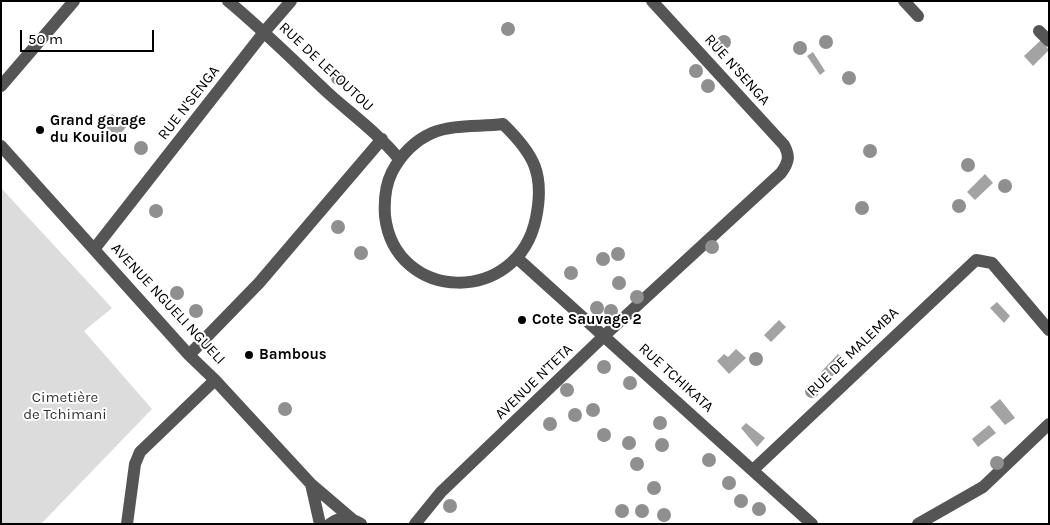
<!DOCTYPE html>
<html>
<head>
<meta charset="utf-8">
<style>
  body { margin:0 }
  #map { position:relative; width:1050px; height:525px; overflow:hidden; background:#fff; font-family:Karla,sans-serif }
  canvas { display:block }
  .frame { position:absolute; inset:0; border:2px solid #000; pointer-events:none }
  .scale { position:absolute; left:20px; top:30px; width:134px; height:22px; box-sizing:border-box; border:2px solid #000; border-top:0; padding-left:6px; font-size:15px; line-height:18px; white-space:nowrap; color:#000; -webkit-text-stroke:4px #fff; paint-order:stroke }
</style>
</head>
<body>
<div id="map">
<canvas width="1050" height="525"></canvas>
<div class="frame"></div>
<div class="scale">50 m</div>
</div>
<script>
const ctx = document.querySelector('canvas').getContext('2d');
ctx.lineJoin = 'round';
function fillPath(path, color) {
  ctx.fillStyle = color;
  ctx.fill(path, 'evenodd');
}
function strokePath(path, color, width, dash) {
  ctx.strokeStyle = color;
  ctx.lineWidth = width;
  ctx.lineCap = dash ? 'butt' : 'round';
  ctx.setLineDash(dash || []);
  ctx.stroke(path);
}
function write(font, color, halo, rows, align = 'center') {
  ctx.font = font + ' Karla,sans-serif';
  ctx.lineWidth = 4;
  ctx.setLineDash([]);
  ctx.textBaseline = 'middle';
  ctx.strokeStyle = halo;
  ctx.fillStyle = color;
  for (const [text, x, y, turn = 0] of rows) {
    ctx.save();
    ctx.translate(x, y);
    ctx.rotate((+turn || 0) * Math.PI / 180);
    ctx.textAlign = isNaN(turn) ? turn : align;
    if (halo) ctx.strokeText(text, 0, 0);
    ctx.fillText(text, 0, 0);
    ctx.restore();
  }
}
fillPath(new Path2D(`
  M1,188L112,308L84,331L152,409L41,524H1Z`), '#dcdcdc');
fillPath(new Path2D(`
  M1041,40L1049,50L1033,66L1024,56Z
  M813,52L825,71L820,75L807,56Z
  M112,114L127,126L118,137L103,125Z
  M985,174L993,183L975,200L967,192Z
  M997,302L1010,316L1004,323L990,308Z
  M779,320L786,327L771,342L764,335Z
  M736,349L746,358L729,374L717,361L724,354L728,357Z
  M838,354L846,362L829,380L821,372Z
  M1000,399L1015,418L1005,425L990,407Z
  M746,423L765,438L757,447L741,428Z
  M989,425L996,433L978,447L972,439Z`), '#a3a3a3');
strokePath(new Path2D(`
  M228,1C263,30 294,61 327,92C351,114 378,133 399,159
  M904,1L918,16
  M1039,31L1049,41
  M1,86L74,1
  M503,124C534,154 545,174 536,218C518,306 395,303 385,216C384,201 385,186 392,172C401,155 414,141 432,133C453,124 480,127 503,124Z
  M1,146L189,355L215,380L311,484L352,519
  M95,248L265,31L291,1
  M517,258L812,524
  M189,355L259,283L382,139
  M754,469L976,260L992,263L1049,330
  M311,484L320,524
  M127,524L135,464L140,452L215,380
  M330,524C340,516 351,518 361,524
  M415,524L441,492L605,335L781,173C789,162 790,156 784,145L652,1
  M918,524L983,487L1049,424`), '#555', 12);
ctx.fillStyle = '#8f8f8f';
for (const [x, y] of [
  [508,29],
  [724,42],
  [826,42],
  [800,48],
  [696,71],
  [338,78],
  [849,78],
  [708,86],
  [141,148],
  [870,151],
  [968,165],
  [1005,186],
  [959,206],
  [862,208],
  [156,211],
  [338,227],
  [712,247],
  [361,253],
  [618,254],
  [603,259],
  [571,273],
  [619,283],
  [177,293],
  [637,297],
  [597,308],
  [196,311],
  [611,311],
  [756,359],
  [604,367],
  [630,383],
  [567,390],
  [812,391],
  [285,409],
  [593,410],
  [575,415],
  [660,423],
  [550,424],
  [604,435],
  [629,443],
  [662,445],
  [709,460],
  [997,463],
  [637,464],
  [729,483],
  [654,488],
  [741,501],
  [450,506],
  [759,509],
  [622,511],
  [642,511],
  [664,515]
]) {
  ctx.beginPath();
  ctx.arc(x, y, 7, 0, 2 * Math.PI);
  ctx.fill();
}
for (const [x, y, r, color] of [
  [40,130,5,"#000"],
  [522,320,5,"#000"],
  [249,355,5,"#000"]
]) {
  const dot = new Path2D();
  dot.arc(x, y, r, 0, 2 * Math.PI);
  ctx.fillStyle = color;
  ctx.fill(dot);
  strokePath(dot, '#fff', 2);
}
write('15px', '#000', '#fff', [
  ["RUE DE LEFOUTOU",326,67,43],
  ["RUE N'SENGA",737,70,48],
  ["RUE N'SENGA",189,103,-52],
  ["AVENUE NGUELI NGUELI",168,304,47],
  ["RUE DE MALEMBA",853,352,-44],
  ["RUE TCHIKATA",676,378,42],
  ["AVENUE N'TETA",534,382,-44]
]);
write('bold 15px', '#000', '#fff', [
  ["Grand garage",50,121],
  ["du Kouilou",50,138],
  ["Cote Sauvage 2",532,320],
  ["Bambous",259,355]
], 'left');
write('15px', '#333', '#fff', [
  ["Cimetière",65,398],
  ["de Tchimani",65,415]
]);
</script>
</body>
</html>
